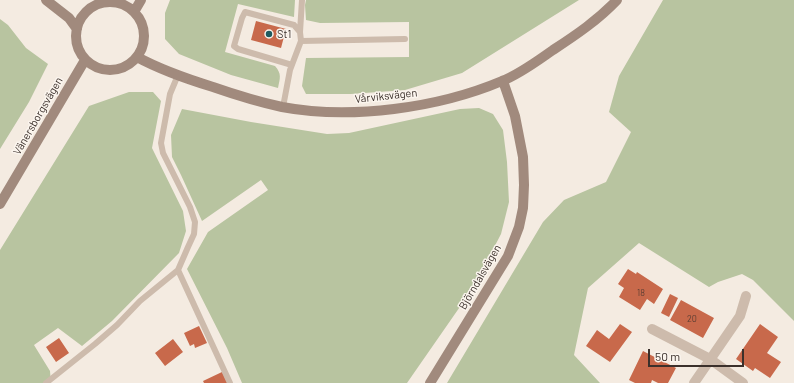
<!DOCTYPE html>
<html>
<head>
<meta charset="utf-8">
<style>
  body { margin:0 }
  #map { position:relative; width:794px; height:383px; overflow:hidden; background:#f4ebe1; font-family:Barlow,sans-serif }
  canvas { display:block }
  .scale { position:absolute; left:648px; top:349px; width:96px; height:18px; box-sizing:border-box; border:2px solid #3b302b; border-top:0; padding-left:5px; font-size:12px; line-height:14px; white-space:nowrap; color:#3b302b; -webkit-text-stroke:3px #fbf5ee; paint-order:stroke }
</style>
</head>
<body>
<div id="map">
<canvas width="794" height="383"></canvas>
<div class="scale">50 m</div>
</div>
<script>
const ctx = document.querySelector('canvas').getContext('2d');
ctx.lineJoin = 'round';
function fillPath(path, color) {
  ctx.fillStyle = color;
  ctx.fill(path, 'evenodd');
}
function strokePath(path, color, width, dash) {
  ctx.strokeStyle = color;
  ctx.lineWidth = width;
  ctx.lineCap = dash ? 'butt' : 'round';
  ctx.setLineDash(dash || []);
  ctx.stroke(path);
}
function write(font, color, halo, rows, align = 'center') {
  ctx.font = font + ' Barlow,sans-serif';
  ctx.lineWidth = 3;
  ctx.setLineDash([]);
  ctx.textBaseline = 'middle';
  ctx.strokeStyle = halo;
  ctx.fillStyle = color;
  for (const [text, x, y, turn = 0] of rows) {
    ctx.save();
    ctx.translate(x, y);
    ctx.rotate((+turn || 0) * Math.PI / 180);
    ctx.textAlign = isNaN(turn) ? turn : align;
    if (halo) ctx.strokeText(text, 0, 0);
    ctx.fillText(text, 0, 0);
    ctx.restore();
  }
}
fillPath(new Path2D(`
  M170,0H295L294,17L238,4L225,52L275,66C282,74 280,78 278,88L231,75L179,54L165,39V13Z
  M306,0H579L462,73L405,90L351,94H306L302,86L306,58L409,57V22L320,23L306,20L305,5Z
  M663,0H794V321L753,280L742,274L718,282L709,287L639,243L588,288L574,355L600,383H447L543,222L564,200L606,182L631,132L609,112L619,76Z
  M0,19L8,25L26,48L48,64L29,102L0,149Z
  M129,92H153L161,101L152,148L183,211L186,231L179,253L112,321L82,346L58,328L34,345L50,371L51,383H0V250L89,106Z
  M479,108L493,114L503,130L507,162L509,202L501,234L473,288L407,383H242L227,348L187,269L208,232L268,190L261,180L202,221L181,175L172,157L171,135L182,109L251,122L327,134L349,133L460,109Z`), '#b8c4a0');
fillPath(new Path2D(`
  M256,21L286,29L281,48L251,40Z
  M628,269L636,274L637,272L663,289L654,304L647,299L640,310L619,297L624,288L618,284Z
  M670,294L678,298L669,317L661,313Z
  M681,300L714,318L703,338L670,320Z
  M620,324L632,332L610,362L586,346L597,330L609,339Z
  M760,324L778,337L767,353L781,362L770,378L755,368L753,371L736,359Z
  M199,326L207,343L195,348L194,344L190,346L184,333Z
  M59,338L69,353L56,362L46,347Z
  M173,339L183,352L165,366L155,353Z
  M643,351L676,368L668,383H658L652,380L651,383H635L629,380Z
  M222,372L228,383H204L203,381Z`), '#c8694b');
strokePath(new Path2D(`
  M300,32L302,0
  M301,41L405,39
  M283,107L290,70L301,41L300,32L294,25L245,12L242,18L234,46L238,49L292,65
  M178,270L230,383
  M46,383L95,344L117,325L140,301L178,270L188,247L194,234L195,222L190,207L163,153L161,143L170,94L178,75`), '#cdbbac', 6);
strokePath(new Path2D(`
  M652,329L710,359L743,383
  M694,383L740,316L746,296`), '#cdbbac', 10);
strokePath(new Path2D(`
  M46,0L69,18L77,29
  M76 36a34 34 0 1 1 68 0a34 34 0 1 1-68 0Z
  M134,12L141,0
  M137,57C161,70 187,79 213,87C236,95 259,102 282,107C351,120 438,108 502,81C520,74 537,61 553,50C576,35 598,20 617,0
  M0,204L85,60
  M430,383L508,256L519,227L523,208L524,185L523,157L515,116L503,81`), '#a18a7d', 10);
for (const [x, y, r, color] of [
  [269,34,4,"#1f5a5e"]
]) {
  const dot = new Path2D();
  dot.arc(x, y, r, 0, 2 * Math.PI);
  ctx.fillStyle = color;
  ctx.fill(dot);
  strokePath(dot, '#fbf5ee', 1.5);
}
write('9px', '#5e3e33', null, [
  ["18",641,293],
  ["20",692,319]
]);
write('11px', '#3b302b', '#fbf5ee', [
  ["St1",277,34]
], 'left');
write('11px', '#3b302b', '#fbf5ee', [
  ["Vårviksvägen",386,96,-6],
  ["Vänersborgsvägen",38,116,-60],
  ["Björndalsvägen",480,277,-60]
]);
</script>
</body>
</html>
